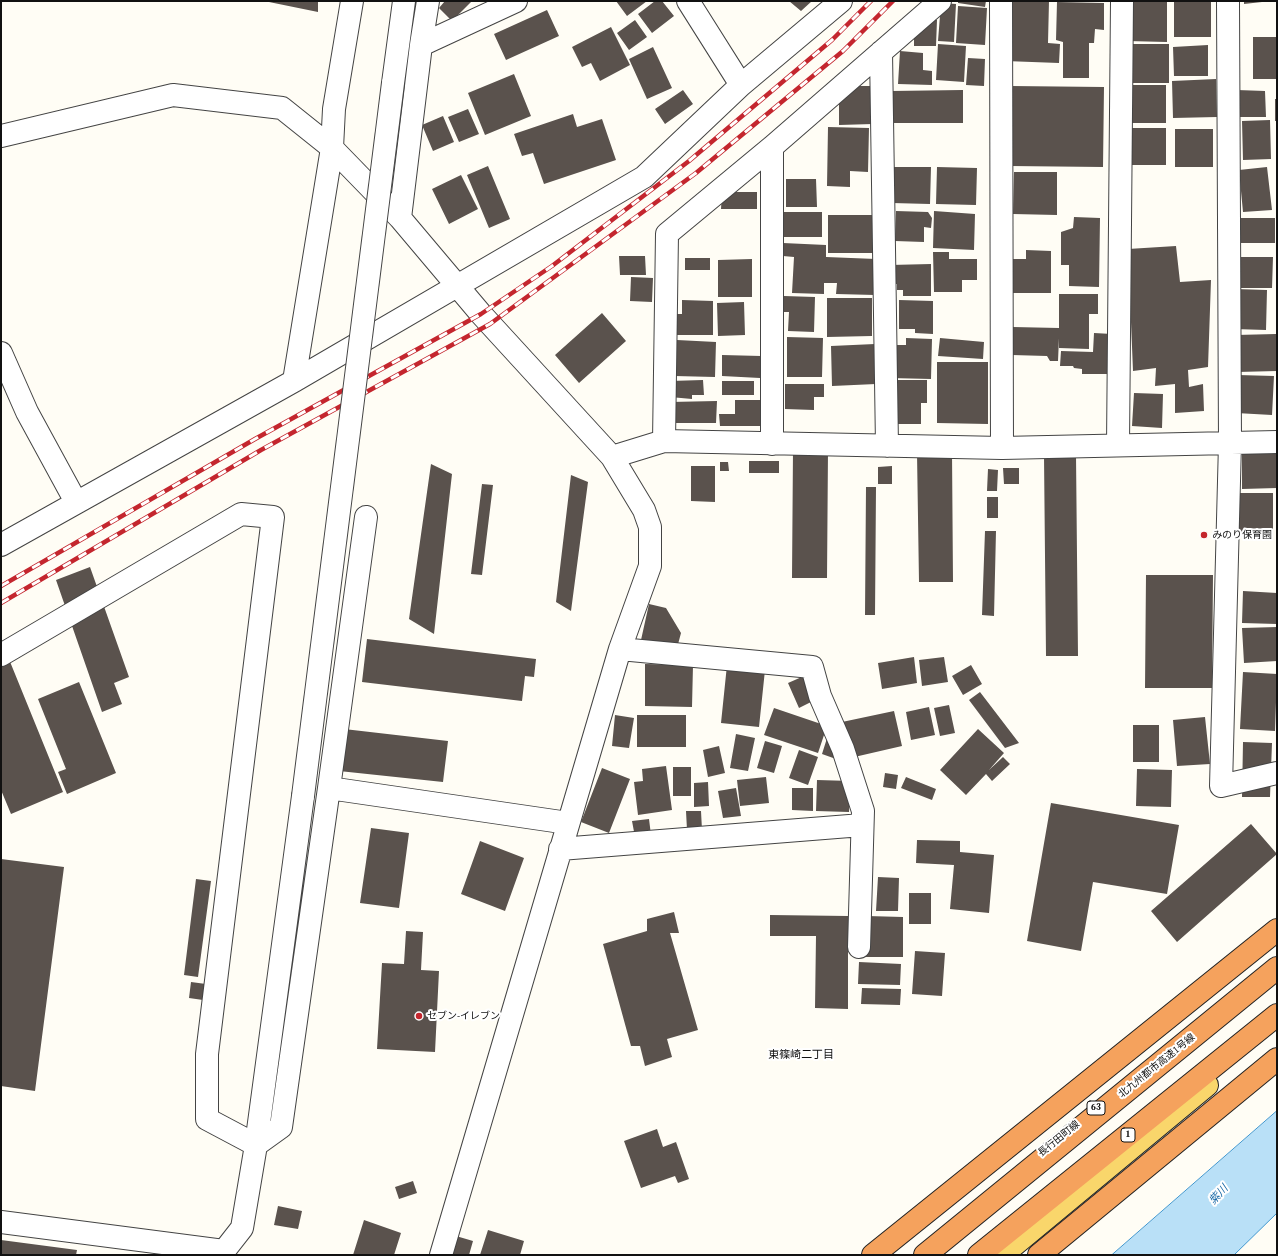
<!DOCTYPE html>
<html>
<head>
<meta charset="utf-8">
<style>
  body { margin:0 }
  #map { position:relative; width:1278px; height:1256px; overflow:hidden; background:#fffdf5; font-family:"Source Serif 4",serif }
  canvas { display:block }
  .frame { position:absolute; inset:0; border:2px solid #111; pointer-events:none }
</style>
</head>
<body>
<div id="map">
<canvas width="1278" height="1256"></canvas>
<div class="frame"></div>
</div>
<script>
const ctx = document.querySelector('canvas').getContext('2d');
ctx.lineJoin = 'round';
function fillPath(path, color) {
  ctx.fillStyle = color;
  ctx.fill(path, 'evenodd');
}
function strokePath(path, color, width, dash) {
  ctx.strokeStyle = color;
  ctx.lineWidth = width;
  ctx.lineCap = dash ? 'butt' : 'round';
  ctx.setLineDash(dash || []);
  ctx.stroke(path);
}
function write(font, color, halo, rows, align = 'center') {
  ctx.font = font + ' "Source Serif 4","Noto Sans JP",serif';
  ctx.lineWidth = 4;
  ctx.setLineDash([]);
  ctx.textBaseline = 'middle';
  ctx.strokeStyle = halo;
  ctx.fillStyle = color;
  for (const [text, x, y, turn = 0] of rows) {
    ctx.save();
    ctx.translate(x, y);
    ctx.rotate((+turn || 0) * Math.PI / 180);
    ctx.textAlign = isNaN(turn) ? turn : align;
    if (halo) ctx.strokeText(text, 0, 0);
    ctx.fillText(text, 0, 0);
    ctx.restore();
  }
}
const water = new Path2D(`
  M1277,1111V1213L1234,1255H1112Z`);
fillPath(water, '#b9e0f7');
strokePath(water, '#3f96cf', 1);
fillPath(new Path2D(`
  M269,1H318V12L269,2Z
  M445,1H472L452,21L439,8Z
  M616,1H647L627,16Z
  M655,1H662L674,16L652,33L638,14Z
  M789,1H812L801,11Z
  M958,1H986L985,7L958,3Z
  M1007,1H1049L1048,43L1060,44L1059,63L1005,61Z
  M1127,1H1167V42L1127,41Z
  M1174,1H1211V37H1174Z
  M1244,1H1262V2L1244,4Z
  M1057,2L1104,3V30L1095,29L1094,43H1089V78H1063V42L1056,40Z
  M941,3L956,4L954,42L938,41Z
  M958,6L987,8L985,45L956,43Z
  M547,10L559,36L506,60L494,34Z
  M635,20L647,37L629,50L617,33Z
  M925,20H937L936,46H914V29Z
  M611,27L630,65L600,81L591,63L582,67L572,47Z
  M1253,37H1276V79H1253Z
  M938,44L966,46L964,82L936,80Z
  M1130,44H1169V83H1129Z
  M1208,45V76H1174L1173,47Z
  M653,47L672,88L647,99L629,59Z
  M900,51L923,53V70L932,71V85L898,84Z
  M968,58L985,59L984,86L966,85Z
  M514,74L531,116L485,135L468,93Z
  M1216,79L1217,117L1173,118L1172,81Z
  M1129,85H1166V123H1129Z
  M850,86H872L873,124L839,125V93Z
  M1011,86L1104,87L1103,167L1010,166Z
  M683,90L693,104L665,124L655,109Z
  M963,90V123H892V91Z
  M1237,90L1265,91L1266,117H1238Z
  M1275,99H1277V121H1275Z
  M468,109L479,134L459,142L448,117Z
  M573,114L577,127L602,119L616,160L544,184L533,153L522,156L514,134Z
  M443,116L454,142L433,151L422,125Z
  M1270,120L1271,159L1243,160L1242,121Z
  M828,127L869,128L868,172L850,171V187L827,186Z
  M1130,128H1166V165H1129Z
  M1175,129H1213V167H1175Z
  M488,166L510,219L489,228L467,175Z
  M893,167H931L930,204L892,203Z
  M937,167L977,168L976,205L936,204Z
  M1267,167L1272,210L1243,212L1239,170Z
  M1014,172H1057V215L1013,214Z
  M461,175L478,209L449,224L432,189Z
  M786,179H816L817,207H786Z
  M722,192H757V209H721Z
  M896,211L928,212L932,218L931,228L924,227V242L895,241Z
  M934,211L975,214L974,250L933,248Z
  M784,212H822V237H784Z
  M828,215H875V253H828Z
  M1074,217L1100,218L1099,287L1069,286V265H1061V232L1073,228Z
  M1240,218H1275V243H1240Z
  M783,243L826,245V257L876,259L875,295L836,294L837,283H824V294L792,293L794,257L783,256Z
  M1176,246L1180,282L1211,280L1208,367L1188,370L1189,387L1203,384L1204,411L1175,413V384L1155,386L1156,368L1133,371L1128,249Z
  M1026,250L1051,251V293H1008V259H1026Z
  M933,252H949V259H977V280H962V292H934Z
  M619,256H645L646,275H620Z
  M1240,257H1273L1272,288H1241Z
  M685,258H710V270H685Z
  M752,259V297H718V260Z
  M931,264V296H903V290H897V284H890V265Z
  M631,277L653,278L652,302L630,301Z
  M1235,289L1267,290L1266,330L1234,329Z
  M1059,294H1098V314H1089V349L1059,348V338L1058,361H1050L1047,356L1012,355L1013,327L1059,328Z
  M784,296L815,297L814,332L788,331L789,312H783Z
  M827,298H872V336L827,337Z
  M682,300L713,301V335H673V314H682Z
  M899,300L933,301V334L915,333V329H899Z
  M744,302L745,335L718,336L717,303Z
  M602,313L626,341L579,383L555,355Z
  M1094,333L1112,334V374H1082V369L1074,368L1073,366H1060L1061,351L1093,352Z
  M1276,334L1277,371L1237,372L1236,335Z
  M787,337L823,338L822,377H787Z
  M906,338L932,339L931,379L890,378L891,345H906Z
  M940,338L984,342L983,359L938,356Z
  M677,340L716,342L715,377L675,376Z
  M875,344L876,384L832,386L831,346Z
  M722,355L761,356L760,378L722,376Z
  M937,362H988V424L937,423Z
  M1238,375L1274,376L1272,415L1236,413Z
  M703,380L704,395H692V399L670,397V381Z
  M893,380H927V403H921V424H893Z
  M722,381H754V395H722Z
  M785,384H824V397H814V410L785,409Z
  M1134,393L1163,394L1162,428L1132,426Z
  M735,400H765V426H720L719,414H735Z
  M717,401L716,423H670V402Z
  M793,450H828L827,578H792Z
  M952,452L953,582H919L917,453Z
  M1242,454H1277V488L1242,489Z
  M1076,455L1078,656H1046L1044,456Z
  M749,461H779V473H749Z
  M720,462H728L729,471H720Z
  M431,464L452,474L434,634L409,619Z
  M691,466H715V502L691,501Z
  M892,466V484H878V467Z
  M1003,468H1019V484H1004Z
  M988,469L998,470L997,491H987Z
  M571,475L588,482L571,611L556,602Z
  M482,484L493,485L482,575L471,574Z
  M866,487H876L875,615H865Z
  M1236,493H1273V533H1236Z
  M987,497H998V518H987Z
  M985,531H996L994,616L982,615Z
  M90,567L129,677L114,683L122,704L102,712L56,580Z
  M1146,575H1213L1212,688H1145Z
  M1243,591L1277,593V624L1242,623Z
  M649,604L666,608L681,633L677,648L641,640Z
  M1277,627V661L1244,663L1242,628Z
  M367,639L536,659L534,677L525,676L522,701L362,682Z
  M2,642L63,792L11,814L1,790Z
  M914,657L917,683L882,689L878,663Z
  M944,657L948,682L922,686L919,660Z
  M645,664L693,665L692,707L645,706Z
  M727,665L765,670L759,727L721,723Z
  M971,665L982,684L963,695L952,676Z
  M1243,672L1277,674L1275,731L1240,729Z
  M804,676L815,700L799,708L788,683Z
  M79,682L116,773L67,794L58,772L66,769L38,699Z
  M980,692L1019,743L1005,748L969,700Z
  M949,705L955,733L940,736L934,708Z
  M929,707L935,735L911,740L906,712Z
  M774,708L827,726L818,753L764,735Z
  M894,711L902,746L850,758L842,722Z
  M615,715L634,718L629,748L612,746Z
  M637,715H686V747H637Z
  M1205,717L1210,764L1177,766L1173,720Z
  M1133,725H1159V762H1133Z
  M344,729L448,741L443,782L339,771Z
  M978,729L1004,753L989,770L1003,757L1010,764L992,781L986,774L966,795L940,770Z
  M736,734L755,738L748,771L730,768Z
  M828,735L836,759L822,754Z
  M765,741L782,746L774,773L757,768Z
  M1243,742L1272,743L1270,797H1242Z
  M719,746L725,773L708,777L703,750Z
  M799,750L818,757L808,785L789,778Z
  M666,766L672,810L638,815L634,782L643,781L642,769Z
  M673,767H691V796H673Z
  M602,768L630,779L609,833L581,822Z
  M1137,769L1172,770L1171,807L1136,806Z
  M885,773L898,775L896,789L883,787Z
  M766,777L769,803L740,806L737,780Z
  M906,777L936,789L932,800L901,788Z
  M817,780L851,781L849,812L816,811Z
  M708,782L709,806L694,807V783Z
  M736,788L741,816L723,818L718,791Z
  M792,788H813V811L792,810Z
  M1051,803L1179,825L1167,894L1093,882L1081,951L1027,941Z
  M686,811H701L702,830H687Z
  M649,819L651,835L635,837L632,821Z
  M1251,824L1277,854L1177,942L1151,911Z
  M371,828L409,833L399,908L360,903Z
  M917,840L960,841V852L994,855L989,913L950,909L954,865L916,863Z
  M480,841L524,858L505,911L461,894Z
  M1,859L64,867L35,1091L1,1086Z
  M878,877L899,878L898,911H876Z
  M196,879L211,881L198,977L184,975Z
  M909,893H931V924H909Z
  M674,912L679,933H670L698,1030L667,1039L672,1057L645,1066L640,1046H631L603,944L647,931V919Z
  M770,915L848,916V1009L815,1008L816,936H770Z
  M867,916L903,917V957H866Z
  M406,931L423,932L421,970L439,971L435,1052L377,1049L382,963L404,964Z
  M915,951L945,953L942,996L912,994Z
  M859,962L901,964L900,985L858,984Z
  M191,982L206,984L203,1000L189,998Z
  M862,988L901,989L900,1005L861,1004Z
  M657,1129L663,1147L676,1142L689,1179L678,1183L675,1176L641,1188L624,1141Z
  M413,1181L417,1193L399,1199L395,1187Z
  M278,1206L302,1211L298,1229L274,1225Z
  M364,1220L401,1233L394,1255H353Z
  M488,1230L524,1241L520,1255H480Z
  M456,1236L473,1241L469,1255H451Z
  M1,1240L77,1250L76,1255H1Z`), '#5a524d');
const minor = new Path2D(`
  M688,1L741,85
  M1001,1L1002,448
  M1228,1L1230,443L1221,786L1277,773
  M421,45L516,1
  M881,52L887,446
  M393,83L404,1
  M1,136L173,95L282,108L332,148L400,218L481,314L612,457L644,510L650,527V566L620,649L441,1255
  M400,218L421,45L428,1
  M1,353L27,412L76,502
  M294,381L332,148L334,109L352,1
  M664,441L667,234L772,147L940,1
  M772,444V147
  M1118,445L1122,1
  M612,457L664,441L1002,448L1277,442
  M1,545L294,381L644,177L741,85L841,1
  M620,649L812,667L820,696L843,749L863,811L859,947
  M1,655L241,514L273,517L207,1054V1119L256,1145L281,1127L329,788L568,823
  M329,788L366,517
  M560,849L862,825
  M1,1222L224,1251
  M223,1255L224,1251L242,1228L256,1145L303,796`);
const major = new Path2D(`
  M1002,1255L1207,1085`);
const highway = new Path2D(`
  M873,1255L1277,930
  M925,1255L1277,968
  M979,1255L1277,1015
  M1039,1255L1277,1059`);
strokePath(minor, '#444', 24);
strokePath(major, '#222', 24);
strokePath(highway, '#222', 24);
strokePath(minor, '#fff', 22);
strokePath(major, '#f9d66b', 22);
strokePath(highway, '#f5a25d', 22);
const rail = new Path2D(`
  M1,586L255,439L481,314L552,266L689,161L832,40L871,1
  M1,603L261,450L490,324L696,173L843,51L893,1`);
strokePath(rail, '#c4262e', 4.5);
strokePath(rail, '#fff', 3, [9]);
const minorBridge = new Path2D(`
  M303,796L393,83`);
strokePath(minorBridge, '#444', 24, []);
strokePath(minorBridge, '#fff', 22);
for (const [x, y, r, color] of [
  [1204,535,4,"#c4262e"],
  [419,1016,4,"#c4262e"]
]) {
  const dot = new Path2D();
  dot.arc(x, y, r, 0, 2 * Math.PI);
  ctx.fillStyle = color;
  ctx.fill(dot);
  strokePath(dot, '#fff', 1.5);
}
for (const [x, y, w] of [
  [1096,1108,18],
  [1128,1135,14]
]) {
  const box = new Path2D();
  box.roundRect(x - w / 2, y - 7, w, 14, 3);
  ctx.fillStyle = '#fff';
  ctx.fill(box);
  strokePath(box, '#111', 1);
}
write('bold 9px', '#111', null, [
  ["63",1096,1108],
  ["1",1128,1135]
]);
write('10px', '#111', '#fff', [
  ["みのり保育園",1212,535],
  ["セブン-イレブン",427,1016]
], 'left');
write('10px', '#111', '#fff', [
  ["北九州都市高速1号線",1157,1066,-39],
  ["長行田町線",1059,1139,-39]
]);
write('11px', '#111', '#fff', [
  ["東篠崎二丁目",801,1055]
]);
write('italic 11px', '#1768a6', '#fff', [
  ["紫川",1219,1195,-48]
]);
</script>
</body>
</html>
